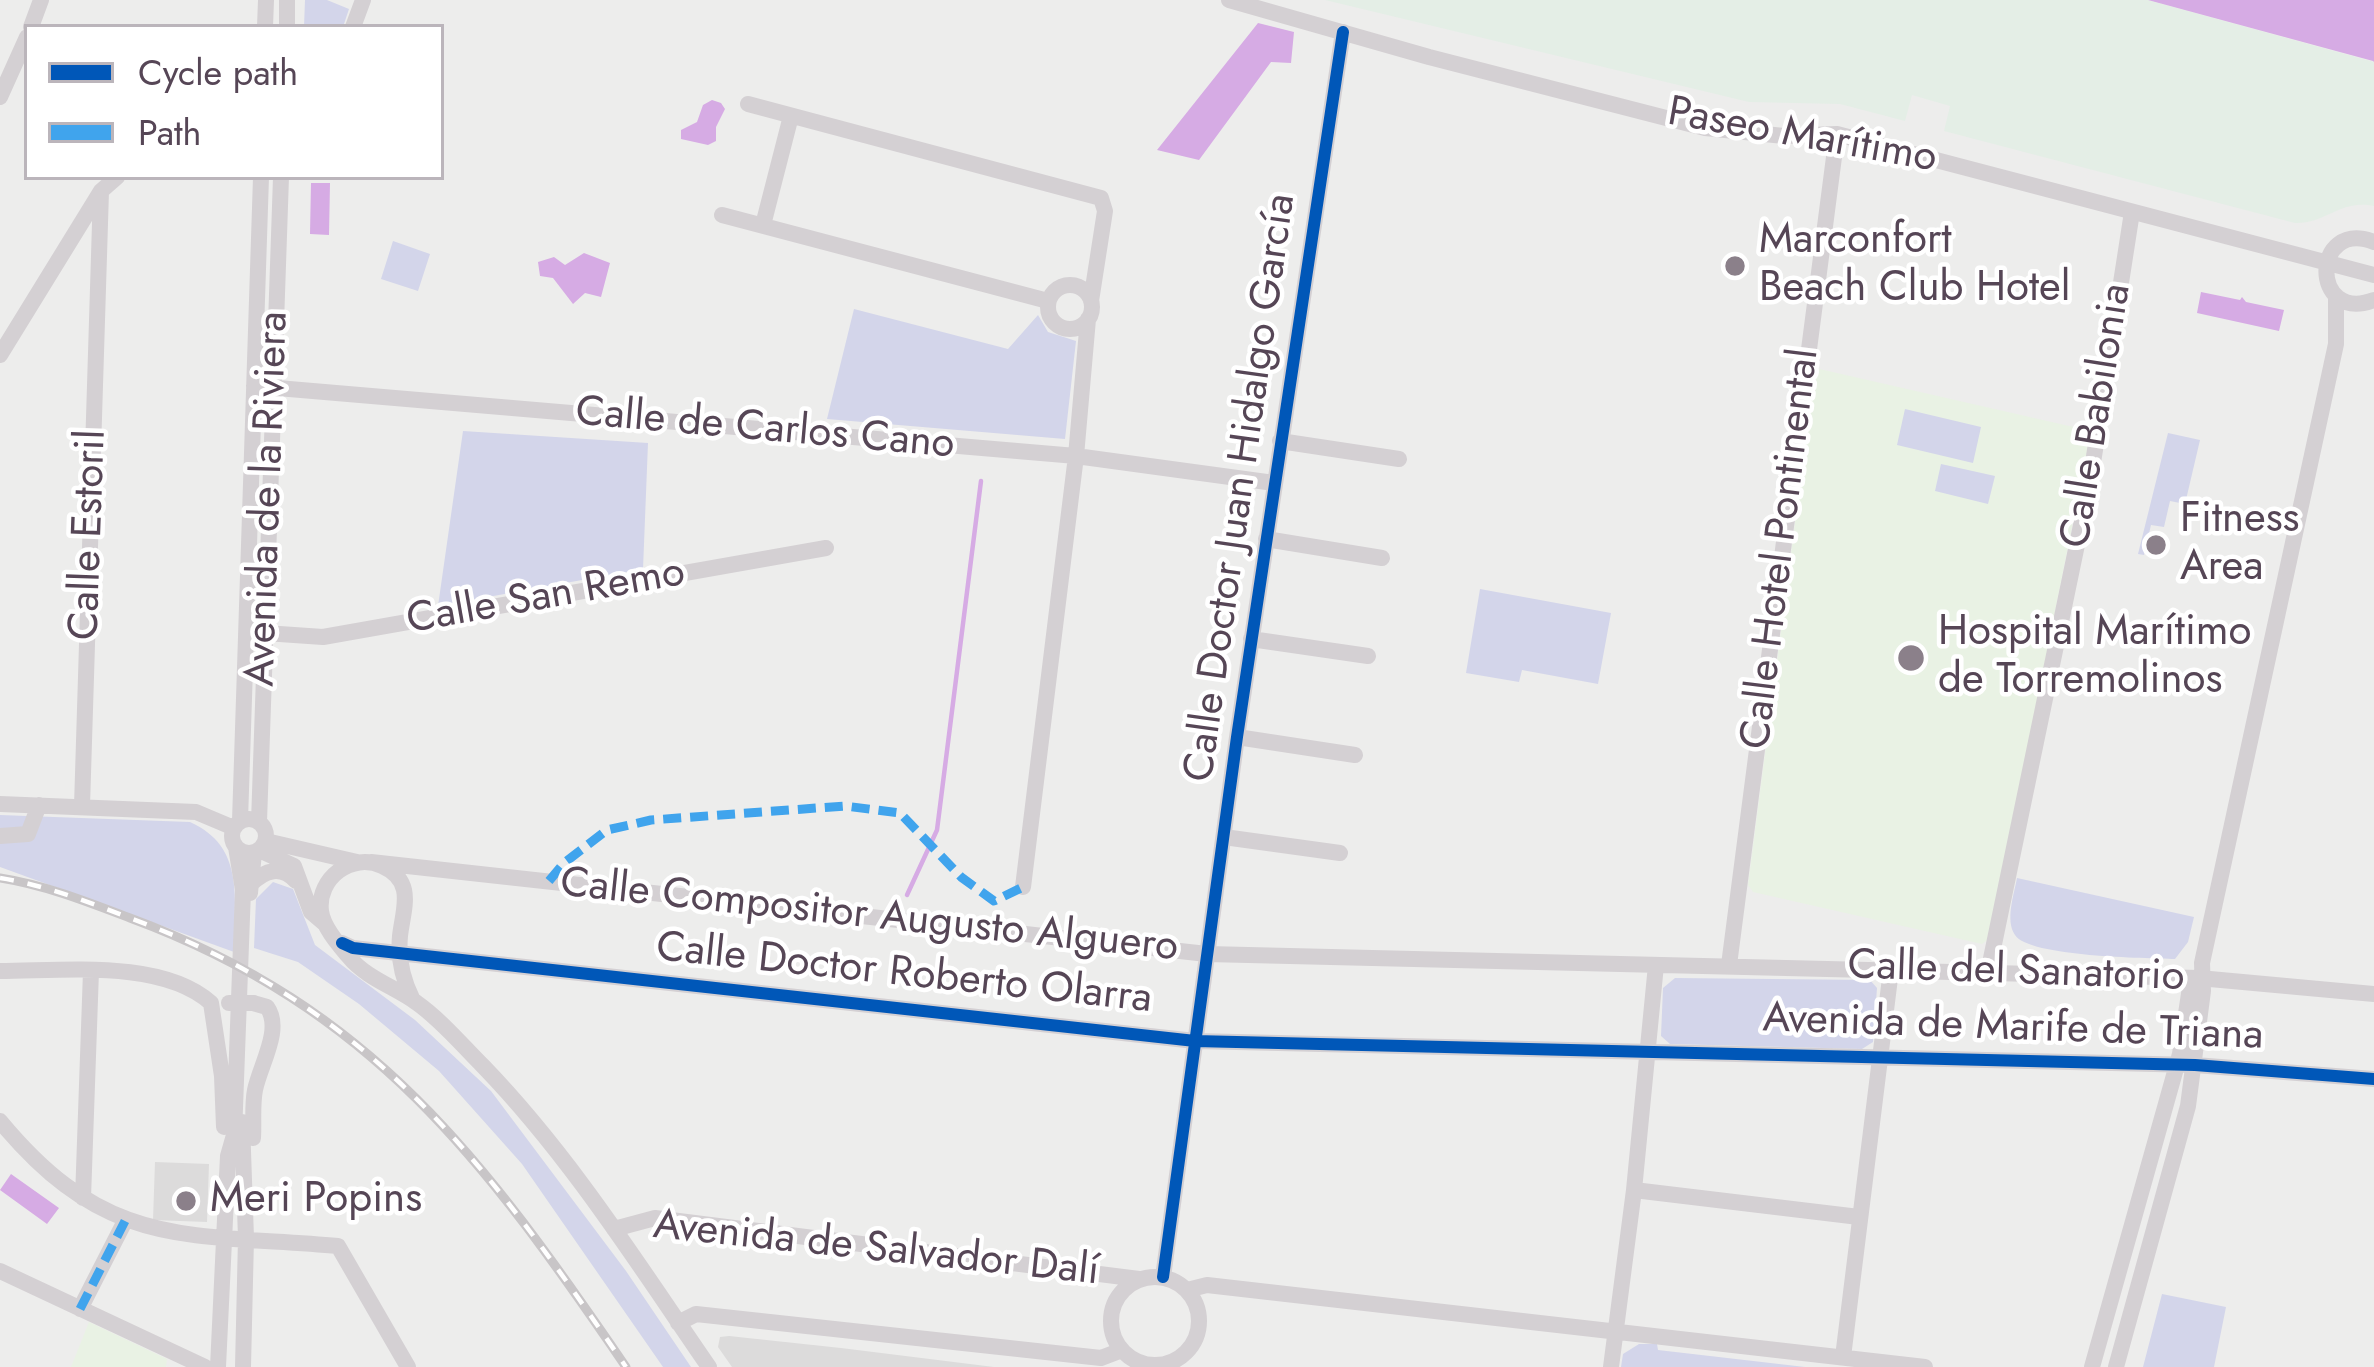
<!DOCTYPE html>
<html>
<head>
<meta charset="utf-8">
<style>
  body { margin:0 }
  #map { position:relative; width:2374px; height:1367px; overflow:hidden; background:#ededec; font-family:Jost,sans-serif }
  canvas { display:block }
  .legend { position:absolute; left:24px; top:24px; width:420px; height:156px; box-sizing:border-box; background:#fff; border:3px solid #bbb5bb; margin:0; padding:15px 21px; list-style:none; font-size:36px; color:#564656 }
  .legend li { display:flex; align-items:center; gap:24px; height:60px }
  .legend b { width:60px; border:3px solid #bbb5bb }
</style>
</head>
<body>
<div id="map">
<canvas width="2374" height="1367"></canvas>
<ul class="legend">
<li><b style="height:15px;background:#0057b8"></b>Cycle path</li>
<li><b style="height:15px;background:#40a4ed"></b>Path</li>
</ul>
</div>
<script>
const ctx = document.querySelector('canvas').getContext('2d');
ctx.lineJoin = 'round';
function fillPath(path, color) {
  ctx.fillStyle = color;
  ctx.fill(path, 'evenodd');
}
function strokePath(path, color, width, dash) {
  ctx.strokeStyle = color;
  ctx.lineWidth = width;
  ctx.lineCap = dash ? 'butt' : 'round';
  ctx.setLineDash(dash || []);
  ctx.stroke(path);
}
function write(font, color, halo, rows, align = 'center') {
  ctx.font = font + ' Jost,sans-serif';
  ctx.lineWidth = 9;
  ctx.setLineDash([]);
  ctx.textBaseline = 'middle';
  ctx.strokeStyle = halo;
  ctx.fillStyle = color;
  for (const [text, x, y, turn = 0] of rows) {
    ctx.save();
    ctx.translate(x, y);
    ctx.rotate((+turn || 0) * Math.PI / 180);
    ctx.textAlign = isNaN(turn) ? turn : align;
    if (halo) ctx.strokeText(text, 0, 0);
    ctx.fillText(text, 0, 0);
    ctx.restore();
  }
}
fillPath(new Path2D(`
  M155,1162L209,1164L207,1222L153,1220Z
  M729,1336L841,1348L994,1367H732L718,1347L720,1337Z`), '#dcdbdb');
fillPath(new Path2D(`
  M1815,368L2091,431L1990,938L1982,944L1753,892L1748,885Z
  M89,1322L167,1359L166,1367H71Z`), '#e9f2e4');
fillPath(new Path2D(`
  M305,0H327L349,9L343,27H304Z
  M393,241L430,254L418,291L381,279Z
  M854,309L1008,349L1038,315L1048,332L1076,341L1065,439L827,419Z
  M1905,409L1981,427L1973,463L1897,445Z
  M463,431L648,443L643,569L438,606Z
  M2168,433L2200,440L2185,504L2170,501L2164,527L2151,525L2144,555L2138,554Z
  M1941,464L1995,476L1988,504L1935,491Z
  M1480,589L1611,613L1598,684L1522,670L1519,682L1466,673Z
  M0,815L190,822C246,847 234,900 234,952L0,867Z
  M2017,878L2194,917L2188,942L2175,959C2147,958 2029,957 2015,935C2005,920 2014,895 2017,878Z
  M273,882L293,889L315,945L415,1020L491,1091L626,1271L691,1367H663L522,1164L439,1071L359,1004L298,962L254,948L256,899Z
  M1675,978L1870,980L1877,988L1873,1042L1862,1049L1670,1044L1661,1036L1663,988Z
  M2162,1294L2226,1307L2214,1367H2143Z
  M1639,1344H1657L1658,1350L1805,1367H1621L1623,1354Z`), '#d3d5ea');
fillPath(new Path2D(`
  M1325,0H2148L2374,62V206C2340,199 2326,224 2295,223L1944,131L1950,106L1912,95L1905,121L1840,104L1749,102Z`), '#e4eee6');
fillPath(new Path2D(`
  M2148,0H2374V62L2373,61Z
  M1258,23L1294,32L1291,63L1271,62L1199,160L1157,150Z
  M712,100L721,103L725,109L716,127V141L708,145L681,139V130L697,122L703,105Z
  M311,183H330L329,235L310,234Z
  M584,253L610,263L601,297L585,293L573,304L553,278L540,276L538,262L554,257L565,265Z
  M2201,292L2240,300L2242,297L2246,302L2284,310L2279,331L2197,313Z
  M11,1174L59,1208L47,1224L0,1190Z`), '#d6abe4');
strokePath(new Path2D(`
  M907,895L937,830L981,481`), '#d6abe4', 4.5);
strokePath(new Path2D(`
  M1229,0L1429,57L1705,128L1784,136L1837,134L2374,275
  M31,27L41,0
  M265,27L266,0
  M287,27V0
  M353,27L363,0
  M0,97L27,37
  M748,104L1101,198L1105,211L1091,301
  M722,215L1048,301
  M763,225L791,116
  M2374,242C2311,218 2310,324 2374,300
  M1048 307a22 22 0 1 1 44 0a22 22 0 1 1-44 0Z
  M0,355L101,191L117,177
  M254,386L1076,456L1274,483
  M1280,441L1399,459
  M1266,539L1382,558
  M265,633L323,637L826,548
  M1251,639L1368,656
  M1237,737L1355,755
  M0,804L196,812L234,828
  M82,806L101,191
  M232 836a17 17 0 1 1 34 0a17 17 0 1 1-34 0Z
  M240,821L261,177
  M259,822L281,177
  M0,836L28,834L39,805
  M1224,837L1340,853
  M266,841L357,862
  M259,850L294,866L311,912L325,924
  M371,862L1207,954L2199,978L2374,994
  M251,884C265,870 281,865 296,881
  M1023,887L1076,456L1088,319
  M250,893L254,853
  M342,943L353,948L1195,1041L2195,1065L2374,1079
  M1729,965L1837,134
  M0,971C63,971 162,959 211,1003
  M1988,973L2090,482L2132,212
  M412,998C403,980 398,958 400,936C403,909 416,881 382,866C352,852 317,878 321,911C323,927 339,945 349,957C366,978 397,988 417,1003C441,1020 462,1045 483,1066C570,1156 638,1264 709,1367
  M211,1003L222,1076L224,1127
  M0,1121C107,1250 185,1233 338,1246L408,1367
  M242,1122L246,1238L243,1367
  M253,1138C254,1122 252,1105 255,1090C260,1065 283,1029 267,1007L253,1003
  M1634,1190L1859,1217
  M83,1198L91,971
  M614,1229L655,1218L1139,1279
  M0,1271L205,1367
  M1111 1321a44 44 0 1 1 88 0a44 44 0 1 1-88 0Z
  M1163,1277L1237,737L1343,32
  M1187,1290L1207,1285L1925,1367
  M80,1309L125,1221
  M678,1323L696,1314L1101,1358L1122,1350
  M1843,1357L1891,970
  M218,1367L228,1156L234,1135L243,890L236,847
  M1611,1367L1634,1190L1656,965
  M2092,1367L2180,1054L2190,987L2199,978
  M2116,1367L2188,1106L2203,991L2202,963L2336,344V296`), '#d4d0d3', 16);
const rail = new Path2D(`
  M0,878C45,885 88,902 130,918C374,1008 485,1161 626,1367`);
strokePath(rail, '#c8c5c7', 9);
strokePath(rail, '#fff', 4.5, [14]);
strokePath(new Path2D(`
  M229,1003H253`), '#d4d0d3', 16);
strokePath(new Path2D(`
  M549,881L564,863L607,830L651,820L845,806L900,813L961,877L994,901L1023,887
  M80,1309L125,1221`), '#40a4ed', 9, [18, 9]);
strokePath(new Path2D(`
  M342,943L353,948L1195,1041L2195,1065L2374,1079
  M1163,1277L1237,737L1343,32`), '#0057b8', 12);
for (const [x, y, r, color] of [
  [1735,266,12,"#8b808a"],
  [2156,545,12,"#8b808a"],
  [1911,658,15,"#8b808a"],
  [186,1201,12,"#8b808a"]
]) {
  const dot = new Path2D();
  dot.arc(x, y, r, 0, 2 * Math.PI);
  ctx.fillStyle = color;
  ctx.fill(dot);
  strokePath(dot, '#fff', 4.5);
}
write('42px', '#564656', '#fff', [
  ["Paseo Marítimo",1802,137,10],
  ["Calle Babilonia",2098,416,-81],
  ["Calle de Carlos Cano",765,430,5],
  ["Calle Doctor Juan Hidalgo García",1242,488,-82],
  ["Avenida de la Riviera",269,499,-88],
  ["Calle Estoril",90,535,-88],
  ["Calle Hotel Pontinental",1782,549,-83],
  ["Calle San Remo",546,598,-10],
  ["Calle Compositor Augusto Alguero",869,917,6],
  ["Calle del Sanatorio",2016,973,2],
  ["Calle Doctor Roberto Olarra",904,975,6],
  ["Avenida de Marife de Triana",2013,1029,2],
  ["Avenida de Salvador Dalí",876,1250,6]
]);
write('42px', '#564656', '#fff', [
  ["Marconfort",1759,242],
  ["Beach Club Hotel",1759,290],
  ["Fitness",2180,521],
  ["Area",2180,569],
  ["Hospital Marítimo",1938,634],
  ["de Torremolinos",1938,682],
  ["Meri Popins",210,1201]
], 'left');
</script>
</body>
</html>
